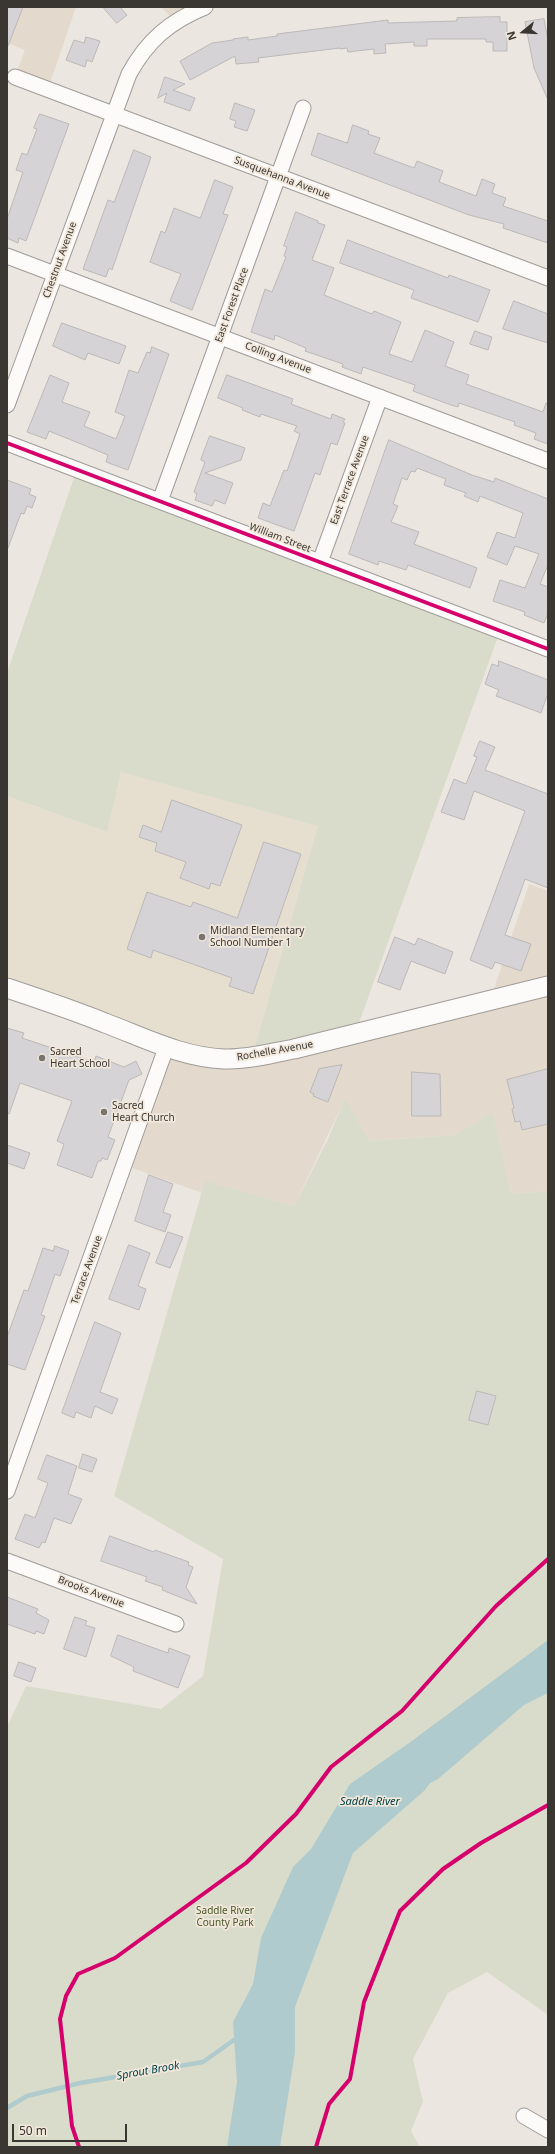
<!DOCTYPE html>
<html>
<head>
<meta charset="utf-8">
<style>
  body { margin:0 }
  #map { position:relative; width:555px; height:2154px; overflow:hidden; background:#ece6e0; font-family:"Noto Sans",sans-serif }
  canvas { display:block }
  .frame { position:absolute; inset:0; border:8px solid #3a3632; pointer-events:none }
  .north { position:absolute; left:503px; top:12px; width:40px; height:40px; -webkit-text-stroke:3px #f1e7db; paint-order:stroke; rotate:252deg; font-size:11px; font-weight:700; line-height:16px; text-align:center; color:#3a3632 }
  .north::after { content:''; display:block; margin:auto; width:14px; height:18px; background:#3a3632; clip-path:polygon(50% 0,100% 100%,50% 72%,0 100%) }
  .scale { position:absolute; left:12px; top:2124px; width:115px; height:18px; box-sizing:border-box; border:2px solid #3a3632; border-top:0; padding-left:5px; font-size:12px; line-height:14px; white-space:nowrap; color:#3a3632; -webkit-text-stroke:3px #f1e7db; paint-order:stroke }
</style>
</head>
<body>
<div id="map">
<canvas width="555" height="2154"></canvas>
<div class="frame"></div>
<div class="north">N</div>
<div class="scale">50 m</div>
</div>
<script>
const ctx = document.querySelector('canvas').getContext('2d');
ctx.lineJoin = 'round';
function fillPath(path, color) {
  ctx.fillStyle = color;
  ctx.fill(path, 'evenodd');
}
function strokePath(path, color, width, dash) {
  ctx.strokeStyle = color;
  ctx.lineWidth = width;
  ctx.lineCap = dash ? 'butt' : 'round';
  ctx.setLineDash(dash || []);
  ctx.stroke(path);
}
function write(font, color, halo, rows, align = 'center') {
  ctx.font = font + ' "Noto Sans",sans-serif';
  ctx.lineWidth = 3.5;
  ctx.setLineDash([]);
  ctx.textBaseline = 'middle';
  ctx.strokeStyle = halo;
  ctx.fillStyle = color;
  for (const [text, x, y, turn = 0] of rows) {
    ctx.save();
    ctx.translate(x, y);
    ctx.rotate((+turn || 0) * Math.PI / 180);
    ctx.textAlign = isNaN(turn) ? turn : align;
    if (halo) ctx.strokeText(text, 0, 0);
    ctx.fillText(text, 0, 0);
    ctx.restore();
  }
}
fillPath(new Path2D(`
  M7,7H76L48,89L15,77L25,50L7,43Z
  M161,7H205L175,21Z
  M529,884L548,891V1191L511,1194L493,1113L455,1135L368,1141L345,1099L294,1206L206,1182L202,1193L124,1165L166,1048L219,1058L490,1001Z`), '#e4d9cd');
fillPath(new Path2D(`
  M121,771L319,826L252,1057L225,1059L7,988V796L107,832Z`), '#e6dfd0');
fillPath(new Path2D(`
  M77,469L500,631L355,1034L252,1057L318,826L121,772L107,832L7,796V673Z
  M345,1098L369,1141L455,1135L493,1112L511,1194L548,1191V2015L487,1972L448,1993L413,2059L423,2102L411,2131L420,2147H7V1727L26,1686L161,1709L203,1676L223,1559L114,1496L205,1181L294,1206L328,1139Z`), '#d9dccb');
fillPath(new Path2D(`
  M548,1640V1693L524,1705L438,1779L430,1783L424,1791L353,1853L295,2007V2052L280,2147H227L237,2082L233,2022L253,1984L261,1938L293,1867L311,1849L350,1784L409,1743Z`), '#b0cbcd');
strokePath(new Path2D(`
  M7,2108L27,2096L80,2083L203,2062L238,2037`), '#b0cbcd', 4.5);
const building = new Path2D(`
  M7,7H23L8,46H7Z
  M103,7H120L127,15L117,23Z
  M500,17V22H507V51H493V42H486V39H427V46H414V42L385,44L386,53L374,54V49L348,52L347,48L340,49V48L258,58L259,62L236,64L235,56L190,80L180,61L212,43L233,40V39L248,37V40L277,36V34L388,20V23L421,22L457,21V18Z
  M544,19L548,40V100L534,68L525,22Z
  M86,37L100,41L92,62L87,60L85,67L66,60L74,40L84,43Z
  M165,77L185,84L173,90L195,98L190,111L164,102L167,93L158,98Z
  M235,103L255,110L247,131L234,127L236,121L230,119Z
  M40,114L69,124L26,241L19,238L18,243L7,238V219L23,172L16,170L22,153L27,155L37,129L34,128Z
  M353,125L369,131L368,134L380,138L374,153L414,168L417,161L443,171L439,182L476,196L482,179L495,184L492,193L506,198L503,206L548,221V243L503,228L504,224L469,215L311,155L318,133L347,143Z
  M134,150L151,157L112,270L109,268L106,277L83,269L108,200L114,202Z
  M215,180L233,187L223,214L228,215L192,310L170,301L181,274L150,262L161,231L165,233L174,208L200,218Z
  M296,212L318,221V223L325,225L312,260L334,268L324,295L372,314L374,311L401,322L389,354L412,362L425,330L454,342L445,366L469,375L466,384L543,412L546,403L548,404V444L534,439L536,433L514,425L515,422L459,403L458,407L451,405L413,391L415,385L363,367L361,374L342,367L343,364L305,351L306,348L275,335L274,340L251,332L265,289L272,292L286,257L284,256L287,247L284,246Z
  M348,240L448,278L449,275L490,290L478,322L411,298L414,290L340,263Z
  M514,301L548,314V343L503,329Z
  M62,323L126,346L119,364L88,353L85,360L53,346Z
  M475,331L492,337L488,350L470,344Z
  M152,347L169,354L128,470L106,462L108,455L49,431L46,439L27,432L50,375L69,383L62,402L90,412L84,426L116,439L125,416L115,412L129,370L138,373L147,352L150,353Z
  M227,375L293,399L291,404L331,419L332,414L345,419L343,422L345,423L337,445L331,443L320,475L315,473L294,531L258,518L263,503L270,506L284,470L287,471L300,434L294,431L297,426L261,414L260,417L242,410L243,408L218,398Z
  M210,436L245,448L241,460L205,473L233,483L225,504L215,500L212,506L195,500L197,494L194,492L205,462L201,460Z
  M389,440L472,475L494,482L495,478L548,499V565L540,584L548,587V613L544,623L524,615L525,612L493,601L500,580L525,588L539,554L515,546L507,565L487,557L497,532L515,538L523,513L480,496L478,502L464,496L466,493L444,485L446,479L417,468L415,472L411,471L407,480L402,478L393,504L398,506L391,522L419,532L414,544L477,568L470,588L408,565L406,570L379,561L378,565L349,554Z
  M7,480L31,489L29,494L36,497L32,508L27,506L24,514L21,513L8,548Z
  M499,661L548,680V693L541,713L496,696L499,690L485,684L492,664L498,666Z
  M480,741L495,747L485,770L548,794V888L525,879L505,935L531,944L521,971L495,962L492,969L470,960L525,811L474,791L464,820L441,812L454,779L466,784L477,757L474,756Z
  M172,800L242,825L220,886L211,883L209,889L180,878L186,862L155,851L157,843L139,837L143,825L161,832Z
  M264,842L301,854L253,994L229,986L232,978L153,950L151,958L127,949L147,892L191,907L193,902L237,918Z
  M395,937L415,945L418,938L453,952L445,974L411,961L400,990L378,982Z
  M7,1028L24,1033L22,1038L94,1062L96,1056L124,1067L136,1061L142,1074L129,1080L108,1137L115,1140L107,1160L102,1158L101,1161H98L92,1178L57,1165L64,1144L57,1141L72,1101L20,1083L9,1114H7Z
  M342,1065L328,1102L313,1096L314,1094L310,1092L319,1069Z
  M548,1069V1124L522,1130L520,1121L515,1122L512,1109L514,1108L507,1080Z
  M412,1072L440,1074L441,1116H412Z
  M7,1145L30,1153L24,1169L7,1163Z
  M149,1175L173,1184L163,1212L171,1215L165,1232L135,1221Z
  M168,1232L183,1237L170,1268L156,1263Z
  M129,1245L150,1253L138,1286L146,1289L139,1310L109,1299Z
  M55,1246L69,1251L60,1276L55,1274L41,1315L45,1316L25,1370L7,1364V1337L24,1290L28,1291L43,1248L53,1251Z
  M95,1322L121,1333L100,1392L118,1399L112,1414L95,1406L91,1418L76,1412L74,1418L62,1413Z
  M477,1391L496,1396L488,1425L469,1420Z
  M83,1454L97,1459L92,1472L79,1468Z
  M47,1455L77,1466L68,1494L82,1499L71,1524L54,1518L45,1543L42,1542L39,1548L15,1539L25,1514L35,1518L48,1483L38,1479Z
  M110,1536L154,1552L155,1550L189,1562L188,1565L193,1567L186,1587L197,1604L162,1590L163,1587L145,1581L147,1577L101,1561Z
  M7,1597L38,1609L36,1613L49,1620L44,1634L36,1631L35,1634L7,1624Z
  M75,1617L87,1621L85,1625L95,1628L86,1657L64,1649Z
  M118,1635L168,1653L169,1648L190,1656L178,1688L133,1671L134,1667L111,1656Z
  M19,1662L36,1668L31,1682L14,1676Z`);
fillPath(building, '#d5d3d6');
strokePath(building, '#bbb8b8', 1);
const minor = new Path2D(`
  M15,77L548,278
  M7,256L548,461
  M7,405L129,74C147,41 170,21 205,7
  M7,443L548,649
  M160,501L303,108
  M320,562L380,397
  M7,1491L166,1048
  M7,1561L176,1624
  M524,2116L548,2130`);
const tertiary = new Path2D(`
  M7,988C40,999 73,1010 105,1023C145,1038 181,1057 224,1059C248,1060 271,1053 294,1049L548,986`);
strokePath(minor, '#a09b97', 17);
strokePath(tertiary, '#a09b97', 21);
strokePath(minor, '#fcfbfa', 15);
strokePath(tertiary, '#fcfbfa', 19);
strokePath(new Path2D(`
  M7,443L548,649
  M79,2147L72,2126L60,2019L66,1996L78,1974L115,1958L246,1863L296,1814L331,1767L402,1711L496,1606L548,1559
  M316,2147L329,2104L350,2079L364,2002L400,1911L443,1869L481,1843L548,1805`), '#d6006c', 4);
for (const [x, y, r, color] of [
  [202,937,4,"#78746f"],
  [42,1058,4,"#78746f"],
  [104,1112,4,"#78746f"]
]) {
  const dot = new Path2D();
  dot.arc(x, y, r, 0, 2 * Math.PI);
  ctx.fillStyle = color;
  ctx.fill(dot);
  strokePath(dot, '#f1e7db', 1.5);
}
write('10px', '#3a3632', '#f1e7db', [
  ["Susquehanna Avenue",282,178,21],
  ["Chestnut Avenue",60,260,-70],
  ["East Forest Place",232,305,-70],
  ["Colling Avenue",278,358,21],
  ["East Terrace Avenue",350,480,-70],
  ["William Street",280,538,21],
  ["Rochelle Avenue",275,1051,-10],
  ["Terrace Avenue",87,1270,-70],
  ["Brooks Avenue",91,1592,21]
]);
write('10px', '#3a3632', '#f1e7db', [
  ["Midland Elementary",210,931],
  ["School Number 1",210,943],
  ["Sacred",50,1052],
  ["Heart School",50,1064],
  ["Sacred",112,1106],
  ["Heart Church",112,1118]
], 'left');
write('10px', '#485828', '#f1e7db', [
  ["Saddle River",225,1911],
  ["County Park",225,1923]
]);
write('italic 11px', '#004146', '#f1e7db', [
  ["Saddle River",370,1802],
  ["Sprout Brook",148,2071,-10]
]);
</script>
</body>
</html>
